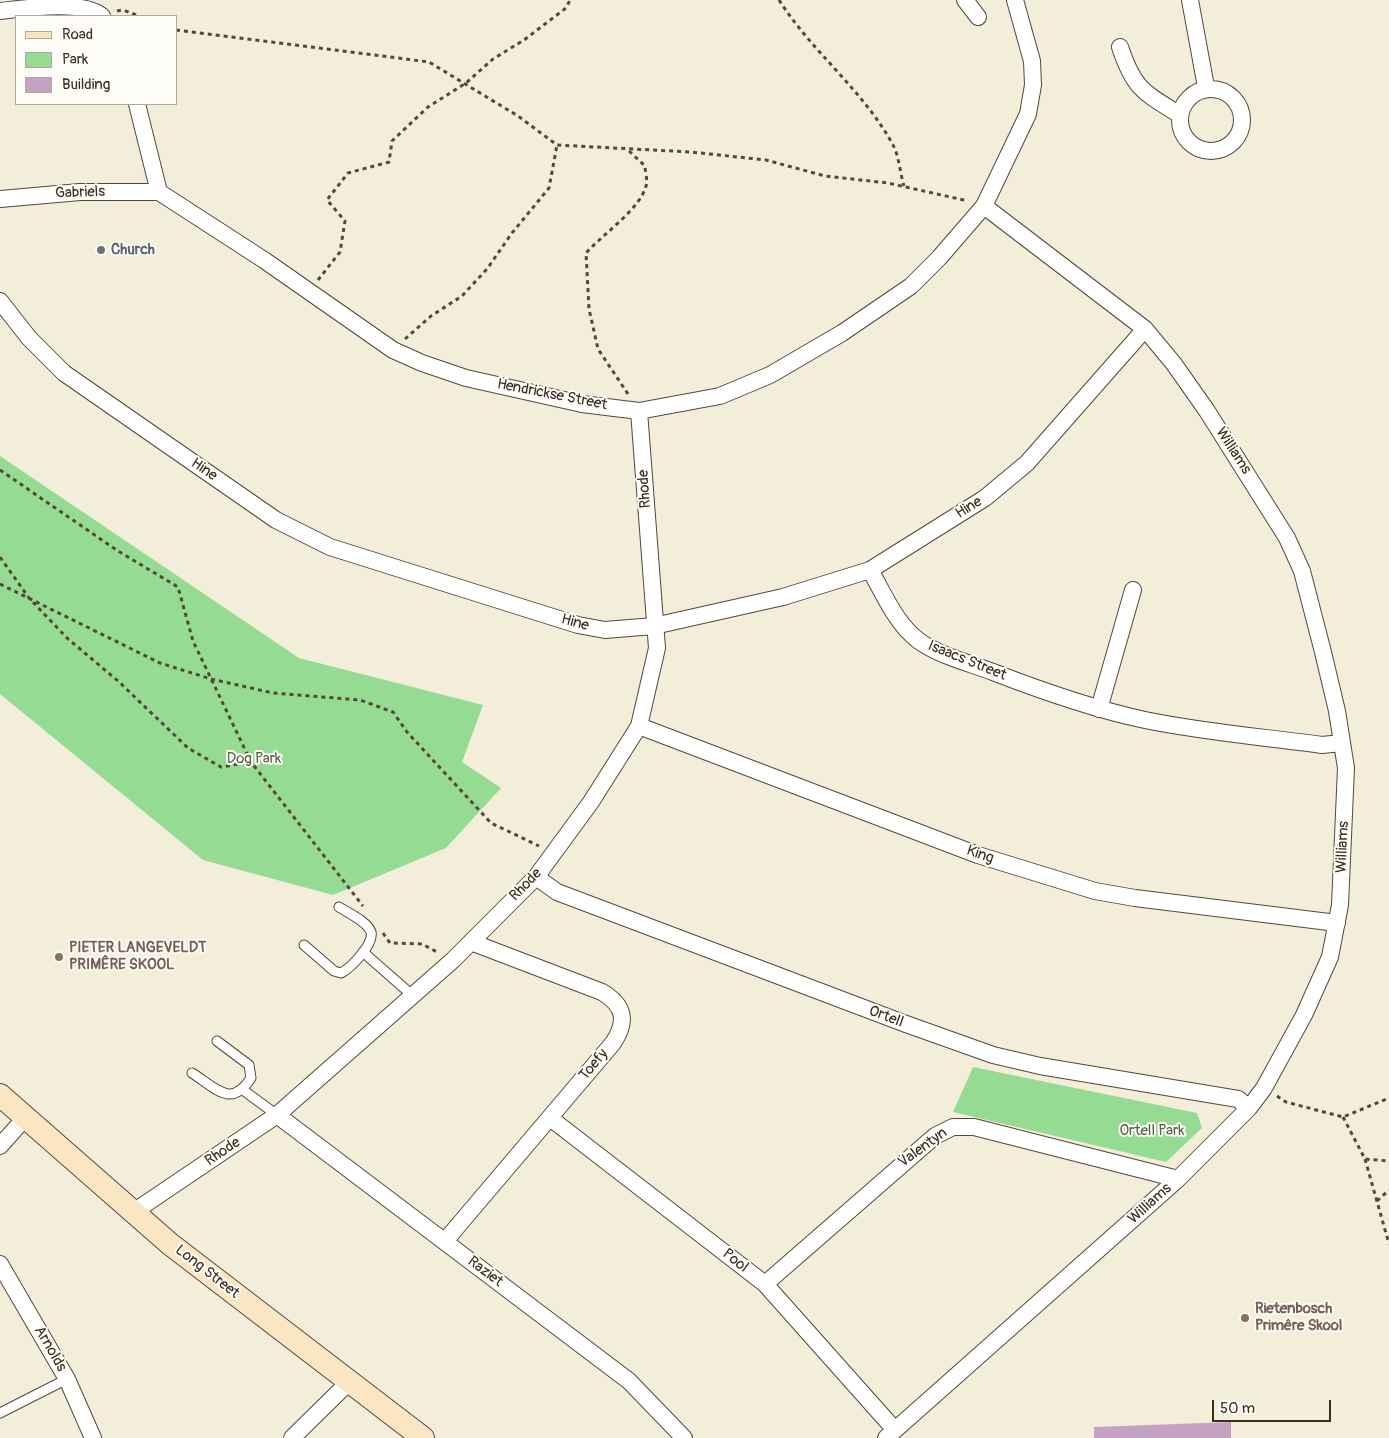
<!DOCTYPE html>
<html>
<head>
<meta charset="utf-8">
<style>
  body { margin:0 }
  #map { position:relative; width:1389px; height:1438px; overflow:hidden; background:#f3eeda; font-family:Pangolin,sans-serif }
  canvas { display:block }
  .legend { position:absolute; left:15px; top:15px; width:162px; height:90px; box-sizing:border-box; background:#fdfcf7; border:1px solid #afa8a0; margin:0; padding:6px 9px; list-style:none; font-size:15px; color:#3b2a1e }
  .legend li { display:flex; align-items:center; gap:10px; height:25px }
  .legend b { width:25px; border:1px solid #afa8a0 }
  .scale { position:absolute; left:1212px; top:1400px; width:119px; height:22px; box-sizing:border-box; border:2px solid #3b2a1e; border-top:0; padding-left:6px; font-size:15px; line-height:18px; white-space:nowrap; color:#3b2a1e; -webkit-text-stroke:4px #fdfcf7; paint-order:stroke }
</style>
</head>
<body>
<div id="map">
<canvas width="1389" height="1438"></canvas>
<ul class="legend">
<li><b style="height:6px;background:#fbe6c4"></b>Road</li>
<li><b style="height:14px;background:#96db94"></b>Park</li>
<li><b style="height:14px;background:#c6a2c2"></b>Building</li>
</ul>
<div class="scale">50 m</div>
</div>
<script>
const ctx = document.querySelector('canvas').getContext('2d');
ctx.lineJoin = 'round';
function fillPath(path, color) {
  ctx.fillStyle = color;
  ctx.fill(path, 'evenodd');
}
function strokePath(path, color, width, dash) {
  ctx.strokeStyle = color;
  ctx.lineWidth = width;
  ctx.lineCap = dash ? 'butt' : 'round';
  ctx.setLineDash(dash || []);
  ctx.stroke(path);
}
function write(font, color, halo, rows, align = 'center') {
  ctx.font = font + ' Pangolin,sans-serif';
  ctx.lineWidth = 4;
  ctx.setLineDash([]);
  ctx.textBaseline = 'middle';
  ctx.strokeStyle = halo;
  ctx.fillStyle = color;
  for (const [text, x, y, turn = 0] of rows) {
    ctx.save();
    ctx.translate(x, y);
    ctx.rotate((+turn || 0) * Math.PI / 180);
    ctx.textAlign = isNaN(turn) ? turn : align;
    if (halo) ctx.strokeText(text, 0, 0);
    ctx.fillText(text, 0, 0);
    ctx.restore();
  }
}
fillPath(new Path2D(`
  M0,456L299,658L483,705L462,762L501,788L446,848L333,895L203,860L0,694Z
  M973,1067L1197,1113L1202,1128L1166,1162L953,1112Z`), '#96db94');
fillPath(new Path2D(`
  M1231,1422V1438H1094V1427Z`), '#c6a2c2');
const lane = new Path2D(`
  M304,945L334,971L341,973C351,968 374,944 371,932C367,921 348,913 339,907
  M363,952L413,996
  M192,1073C216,1088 231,1109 251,1078L249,1065L217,1041
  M243,1090L277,1115
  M0,1413L67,1379`);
const street = new Path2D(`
  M965,0L978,17
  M1190,0L1206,87
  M0,11C28,8 82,0 102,16
  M1120,47C1134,89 1143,92 1180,115
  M1180 120a31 31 0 1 1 62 0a31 31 0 1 1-62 0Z
  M137,104L159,192L264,260L393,350L422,363L466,378L582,404L639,411L720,396L770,375L842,333L911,286L939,258L984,206L1028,114L1033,85L1032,61L1015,0
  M0,199L80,192H159
  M0,301L29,338L64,373L276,520L330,547L578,625L605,630L654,626L783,597L870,570L985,498L1027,463L1145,329
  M870,570C884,594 896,624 919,641C940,656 969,663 993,672C1042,691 1093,709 1145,720C1203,732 1263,737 1322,745L1342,743
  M1099,709L1133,590
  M639,726L978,855L1095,891L1135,898L1337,923
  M536,877L557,892L906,1024L993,1055L1040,1066L1238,1099L1249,1108
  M277,1115L629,1381L684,1438
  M550,1118L765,1284L895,1430
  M0,1146L25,1118
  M132,1213L277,1115L453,960L536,877L591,802L639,726L657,648L639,411
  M445,1241L613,1043C628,1021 624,1005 602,992L471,942
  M0,1264L67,1379L93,1438
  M765,1284L935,1136L953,1127H974L1178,1179
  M292,1438L349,1382
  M886,1438L1178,1179L1249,1108L1264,1088L1304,1015L1330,957L1340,905L1346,768L1337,711L1323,652L1302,571L1287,538L1207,411L1174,364L1145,329L984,206`);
const secondary = new Path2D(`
  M0,1095L170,1244L423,1438`);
strokePath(lane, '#57473a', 11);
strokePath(street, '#57473a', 18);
strokePath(secondary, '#57473a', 24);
strokePath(new Path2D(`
  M779,0C812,52 864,91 893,145C899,156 900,173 904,186
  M117,11L123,10L139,16
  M176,30L429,62L518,116L557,145L691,152L766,160L825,176L888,183L968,201
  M318,280L340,252L345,221L327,200L348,173L389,162L392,141L428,107L466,83L493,59L524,40L566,8L570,0
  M405,339L431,316L462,296L487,269L512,233L549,188L557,145
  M628,394L598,349L589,309L586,253C603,234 640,209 646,186C648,180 645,172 645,166L629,151
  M0,470L118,551L178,587L193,641L251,762L363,906
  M0,557L29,598L67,638L118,681L188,748L221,767L251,762
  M0,584L160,663L211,679L273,693L360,700L393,712L407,732L491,823L539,846
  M383,933L390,943L422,944L439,953
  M1277,1096L1286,1102L1343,1117L1389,1098
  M1343,1117L1365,1159L1389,1161
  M1365,1159L1389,1244
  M1377,1201L1389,1190`), '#57473a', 3, [4, 4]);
strokePath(lane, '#fff', 9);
strokePath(street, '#fff', 16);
strokePath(secondary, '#fbe6c4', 22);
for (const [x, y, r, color] of [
  [101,250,5,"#6b7280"],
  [59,957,5,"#8d6e63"],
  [1245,1318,5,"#8d6e63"]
]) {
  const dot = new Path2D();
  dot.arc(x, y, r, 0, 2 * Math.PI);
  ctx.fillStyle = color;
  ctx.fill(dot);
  strokePath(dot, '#fdfcf7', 2);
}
write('15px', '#3b2a1e', '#fdfcf7', [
  ["Gabriels",80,193,-2],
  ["Hendrickse Street",552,395,11],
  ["Williams",1233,451,57],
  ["Hine",204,470,34],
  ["Rhode",645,489,-94],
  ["Hine",969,508,-32],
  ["Hine",575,623,15],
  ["Isaacs Street",967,661,22],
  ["Williams",1343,847,-87],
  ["King",980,855,19],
  ["Rhode",526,885,-46],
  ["Ortell",886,1017,21],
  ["Toefy",594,1065,-50],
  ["Valentyn",923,1148,-36],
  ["Rhode",223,1152,-34],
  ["Williams",1150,1204,-42],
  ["Pool",735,1261,38],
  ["Long Street",207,1272,38],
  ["Raziet",485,1272,37],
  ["Arnolds",50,1349,60]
]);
write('bold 15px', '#5b616d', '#fdfcf7', [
  ["Church",111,250]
], 'left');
write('15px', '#565f41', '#fdfcf7', [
  ["Dog Park",254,759],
  ["Ortell Park",1152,1131]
]);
write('bold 15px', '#785e54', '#fdfcf7', [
  ["PIETER LANGEVELDT",69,948],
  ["PRIMÊRE SKOOL",69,965],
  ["Rietenbosch",1255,1309],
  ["Primêre Skool",1255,1326]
], 'left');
</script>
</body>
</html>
